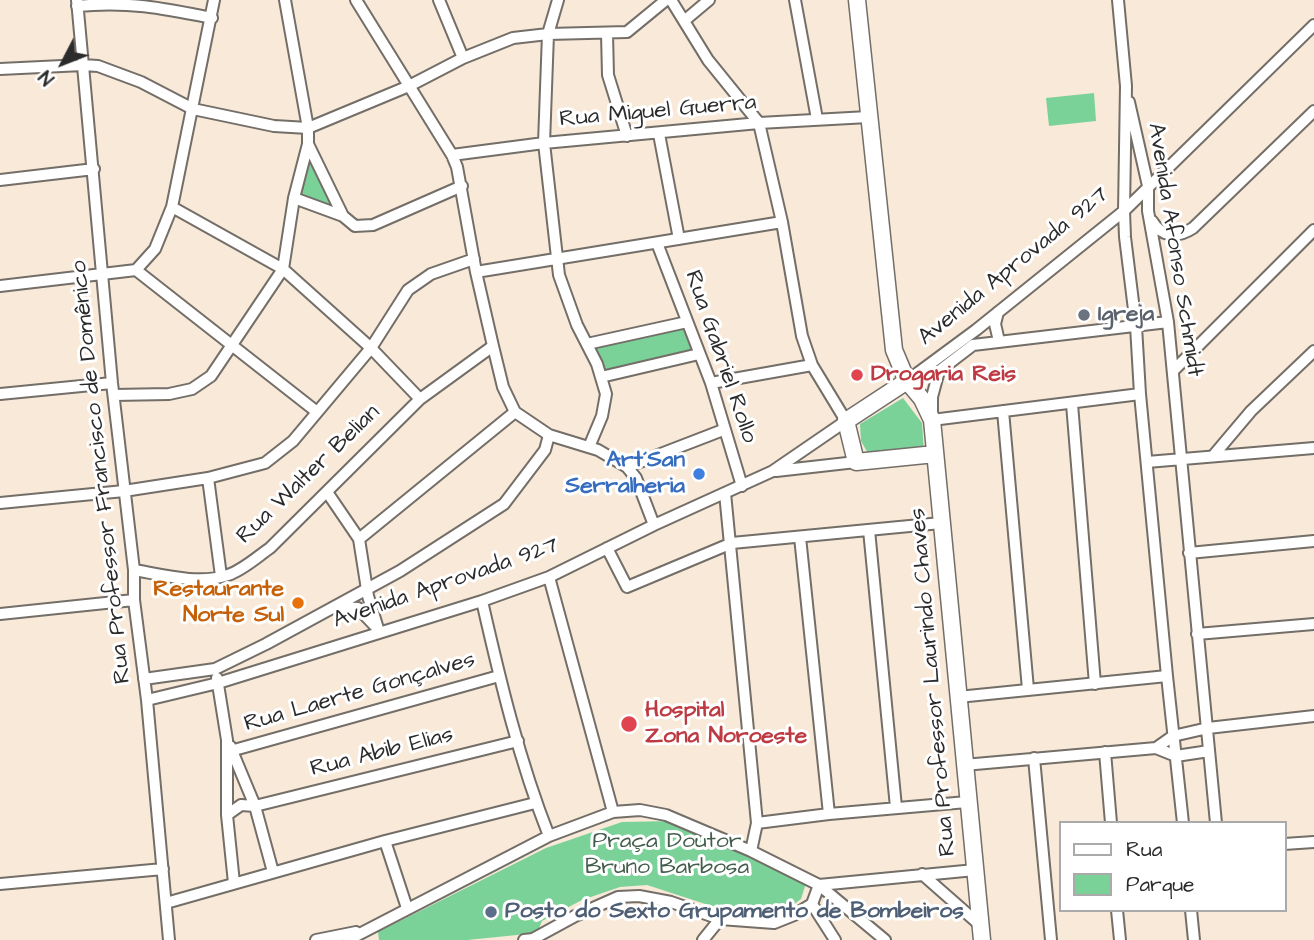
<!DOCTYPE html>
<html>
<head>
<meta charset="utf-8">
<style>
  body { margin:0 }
  #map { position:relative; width:1314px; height:940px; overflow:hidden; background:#f9e9d8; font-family:"Architects Daughter",sans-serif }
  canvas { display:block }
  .legend { position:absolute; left:1059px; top:821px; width:228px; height:91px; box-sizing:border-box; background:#fff; border:2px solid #aaa; margin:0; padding:9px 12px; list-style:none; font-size:21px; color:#2b2b2b }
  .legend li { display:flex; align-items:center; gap:14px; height:35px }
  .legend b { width:35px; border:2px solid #aaa }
  .north { position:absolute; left:28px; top:28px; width:70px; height:70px; -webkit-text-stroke:5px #fff; paint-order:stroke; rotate:228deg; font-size:19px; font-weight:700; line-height:28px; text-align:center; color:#2b2b2b }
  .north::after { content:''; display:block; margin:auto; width:24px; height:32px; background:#2b2b2b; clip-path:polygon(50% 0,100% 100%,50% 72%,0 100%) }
</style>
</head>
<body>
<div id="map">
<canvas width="1314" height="940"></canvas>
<ul class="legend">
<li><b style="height:9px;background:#fff"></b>Rua</li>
<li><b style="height:19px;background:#7ad298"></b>Parque</li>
</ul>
<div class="north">N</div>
</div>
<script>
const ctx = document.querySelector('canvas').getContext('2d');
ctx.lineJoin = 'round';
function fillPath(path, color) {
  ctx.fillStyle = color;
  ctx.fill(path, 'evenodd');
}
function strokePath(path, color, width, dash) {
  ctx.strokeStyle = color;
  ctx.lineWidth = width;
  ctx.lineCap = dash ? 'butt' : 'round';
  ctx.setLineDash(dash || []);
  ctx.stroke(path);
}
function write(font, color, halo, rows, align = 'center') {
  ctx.font = font + ' "Architects Daughter",sans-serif';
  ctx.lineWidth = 6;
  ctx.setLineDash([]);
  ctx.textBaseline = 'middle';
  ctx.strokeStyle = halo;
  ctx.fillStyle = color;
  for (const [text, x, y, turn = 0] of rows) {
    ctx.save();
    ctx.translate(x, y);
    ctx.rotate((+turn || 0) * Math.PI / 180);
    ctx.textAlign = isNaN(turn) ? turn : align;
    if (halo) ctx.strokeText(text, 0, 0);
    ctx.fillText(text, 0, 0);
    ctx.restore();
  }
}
fillPath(new Path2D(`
  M1094,93L1096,121L1049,126L1046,98Z
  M308,155L334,205L332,207L300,193Z
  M688,326L697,353L603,374L587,344Z
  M903,398L922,423L924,452L870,457L861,441L860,424Z
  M675,821L806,883L801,899L790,907L771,914L733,913L647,885L620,887L582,900L542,921L537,933L467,940H379L378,932L546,848L622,822Z`), '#7ad298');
const street = new Path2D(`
  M77,0L112,383L134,570V600L147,700L169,940
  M285,0L308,128V144L343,216
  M356,0L452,155L457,167L476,272L493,346L503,387L515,412L549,435L598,450L627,467L636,478L654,525
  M439,0L463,58
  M558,0L548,34L544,143L559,275L577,325L597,364L606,394L602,416L589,447
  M795,0L817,119
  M1118,0L1126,86L1124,211L1125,237L1136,326L1140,394L1167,676L1183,823
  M77,6C128,1 162,8 212,18
  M684,21L709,0
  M607,34L608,75L627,136
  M0,69L83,65L98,66L141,82L193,109L274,126L308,128L409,86L463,58L513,38L548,34L627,32L666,0
  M1129,102L1148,186V211L1168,322L1216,823
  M659,134L679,239
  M452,155L544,143L759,123L868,117
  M0,180L94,169
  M294,198L343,216L355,226L373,225L462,186
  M172,207L283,269L371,348L420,399
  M1152,221C1161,237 1178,238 1193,228L1314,111
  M657,243L711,383L742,486
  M136,270L317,412
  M476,272L782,222
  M0,286L136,270L155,249L172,207L214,0
  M998,312L995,324L999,341
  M587,344L687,322
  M1173,371L1314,230
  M601,377L699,354
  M907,381L976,330L1124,211L1314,25
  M711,383L812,365
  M0,394L112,383
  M1140,394L932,420V397L939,371L973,345L1168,322
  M114,395L169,394L192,389L211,376L283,269L294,198L308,144
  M1072,404L1095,684
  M1003,411L1028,689
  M1213,456L1251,411L1314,351
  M1147,462L1314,448
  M627,467L723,430
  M776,471L856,462
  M208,478L221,576
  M327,492L359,539L368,596L379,632
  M725,493L757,823L751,851
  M0,503L124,491L208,478L265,463L293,441L371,348L408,290L431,274L474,259
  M869,530L896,807
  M800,537L829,814
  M359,539L515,412
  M607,548L627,587L732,543L941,523
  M1189,553L1314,541
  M134,570C163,575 199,585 228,575C243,570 257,557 270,548L420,399L493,346
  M549,577L613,812
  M482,601C500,680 519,760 549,836
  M335,607L358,608L377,628
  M0,614L134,600
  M1197,634L1314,624
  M217,678L227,740V815L234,883
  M144,679L215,669L266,644L400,571L504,504L545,450L549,435
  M958,697L1167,676
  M147,700L218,683L482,601L549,577L654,525L773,471L846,421L812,365L802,336L782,222L759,123L708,60L671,0
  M230,746L255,806L273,872
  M1156,748L1173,736L1208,728L1314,716
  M227,752L499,676
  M1105,752L1111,823
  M1034,758L1051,940
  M964,765L1156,748L1176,756L1209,751
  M227,815L241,805L255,806L518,741
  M757,823L829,814L967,802
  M385,841L407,908
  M1284,844L1314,842
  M922,874L980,925
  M0,884L163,869
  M819,885L885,940
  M166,903L385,841L535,803
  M812,904L835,940
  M1117,910L1120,940
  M1191,910L1194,940
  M316,940L356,932
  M348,940L549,836L613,812L640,810L666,815L751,851L819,885L975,870
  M524,940L533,939L575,916L618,897L639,896L671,902L720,919L774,923L794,915L812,904L819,885
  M703,940L720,919`);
const secondary = new Path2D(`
  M857,0L894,350L907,381L922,399L932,420L982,940
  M907,381L846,421L856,462L935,454`);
strokePath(street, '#736e68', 14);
strokePath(secondary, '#736e68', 19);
strokePath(street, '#fff', 10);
strokePath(secondary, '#fff', 16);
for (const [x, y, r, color] of [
  [1084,315,7,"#6b7280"],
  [857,375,7,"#e0444e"],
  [699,474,7,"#3f7fe0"],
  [298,603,7,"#e8710a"],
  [629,724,9,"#e0444e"],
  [491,912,7,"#5c6f8a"]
]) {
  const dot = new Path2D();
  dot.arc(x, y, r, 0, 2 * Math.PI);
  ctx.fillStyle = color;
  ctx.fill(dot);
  strokePath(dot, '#fff', 2.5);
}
write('23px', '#2b2b2b', '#fff', [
  ["Rua Miguel Guerra",658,112,-5],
  ["Avenida Afonso Schmidt",1174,250,81],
  ["Avenida Aprovada 927",1014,267,-39],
  ["Rua Gabriel Rollo",720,357,71],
  ["Rua Professor Francisco de Domênico",102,472,-96],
  ["Rua Walter Belian",309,475,-44],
  ["Avenida Aprovada 927",446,584,-19],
  ["Rua Professor Laurindo Chaves",934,682,-95],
  ["Rua Laerte Gonçalves",360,693,-16],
  ["Rua Abib Elias",382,753,-14]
]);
write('bold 23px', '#5b616d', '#fff', [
  ["Igreja",1098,315]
], 'left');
write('bold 23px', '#be3a42', '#fff', [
  ["Drogaria Reis",871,375],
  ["Hospital",645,711],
  ["Zona Noroeste",645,737]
], 'left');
write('bold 23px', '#366cbe', '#fff', [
  ["Art´San",685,461],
  ["Serralheria",685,487]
], 'right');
write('bold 23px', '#c56008', '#fff', [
  ["Restaurante",284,590],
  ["Norte Sul",284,616]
], 'right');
write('23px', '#435d4c', '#fff', [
  ["Praça Doutor",667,842],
  ["Bruno Barbosa",667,868]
]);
write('bold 23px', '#4e5e75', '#fff', [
  ["Posto do Sexto Grupamento de Bombeiros",505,912]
], 'left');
</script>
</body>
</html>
